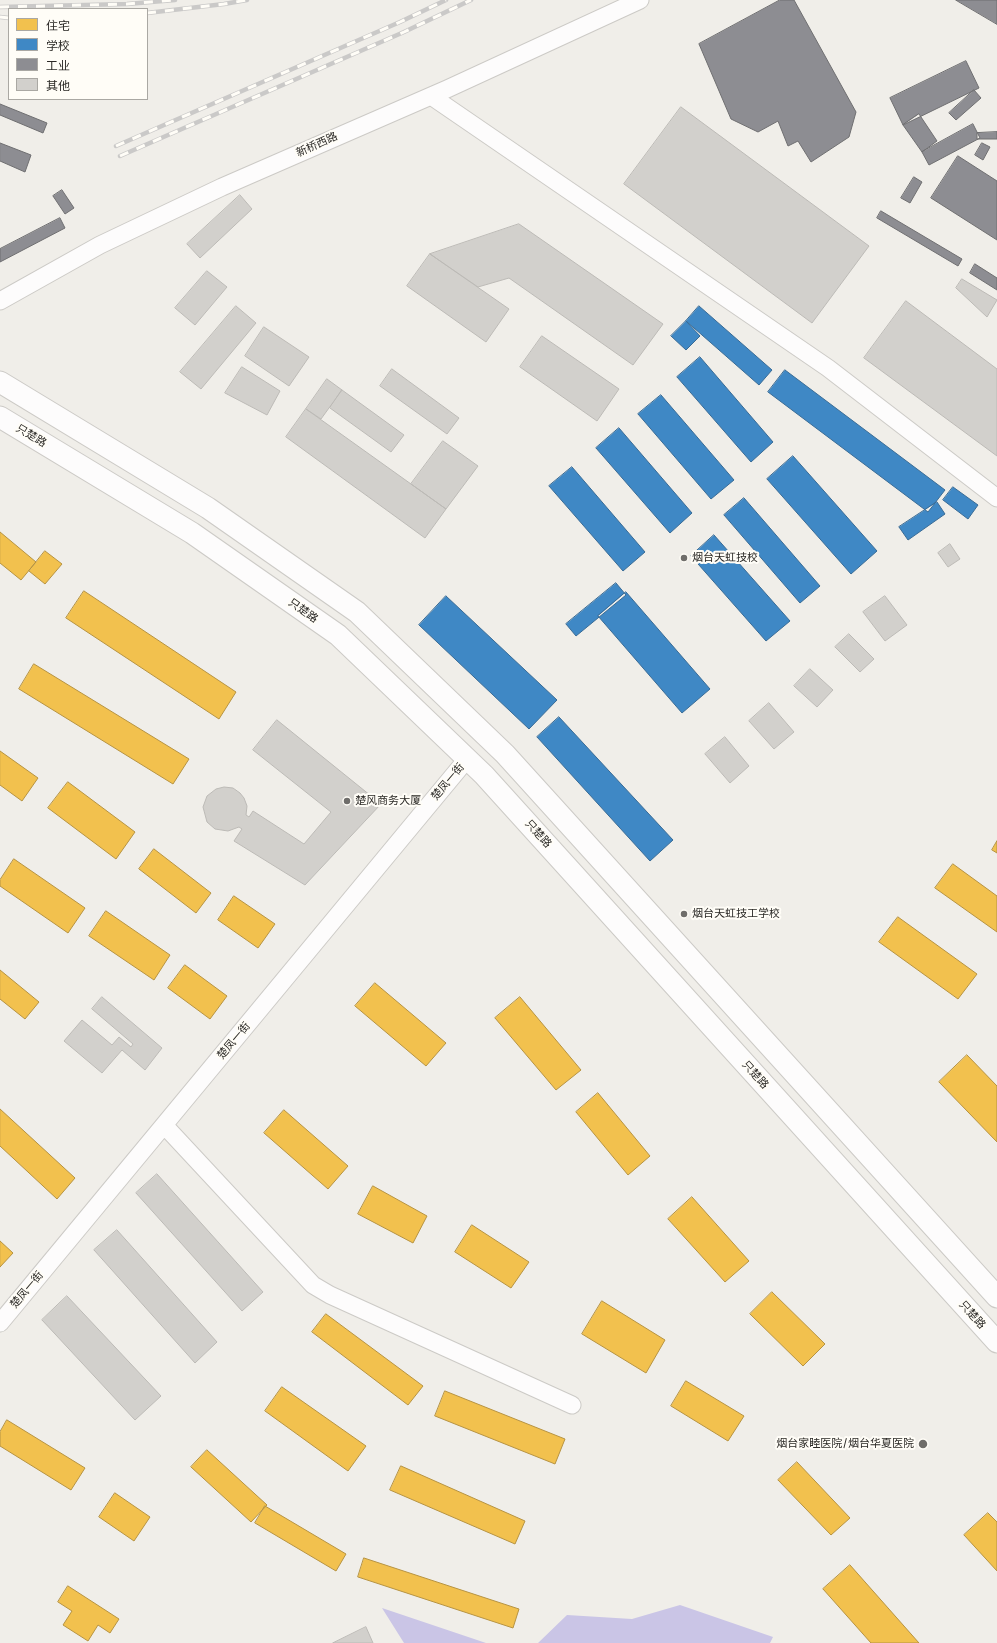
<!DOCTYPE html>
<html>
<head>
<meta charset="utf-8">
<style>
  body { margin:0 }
  #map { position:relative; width:997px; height:1643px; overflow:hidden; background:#f0eee9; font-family:"Fira Sans","Noto Sans SC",sans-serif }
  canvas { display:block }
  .legend { position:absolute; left:8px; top:8px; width:140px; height:92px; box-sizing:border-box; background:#fffdf7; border:1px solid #aaa8a3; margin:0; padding:5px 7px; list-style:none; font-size:12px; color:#2a2825 }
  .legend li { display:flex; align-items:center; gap:8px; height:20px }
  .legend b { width:20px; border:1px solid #aaa8a3 }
</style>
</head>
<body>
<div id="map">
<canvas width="997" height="1643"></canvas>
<ul class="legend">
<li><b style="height:11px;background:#f2c14e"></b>住宅</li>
<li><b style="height:11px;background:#3f88c5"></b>学校</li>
<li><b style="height:11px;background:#8d8d92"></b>工业</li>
<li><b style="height:11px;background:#d2d0cc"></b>其他</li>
</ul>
</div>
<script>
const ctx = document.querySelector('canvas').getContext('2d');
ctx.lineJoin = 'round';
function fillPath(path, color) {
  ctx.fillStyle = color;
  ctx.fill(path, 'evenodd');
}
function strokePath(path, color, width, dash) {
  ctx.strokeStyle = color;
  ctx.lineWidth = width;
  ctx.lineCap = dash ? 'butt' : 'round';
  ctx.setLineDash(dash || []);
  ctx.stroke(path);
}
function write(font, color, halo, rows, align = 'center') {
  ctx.font = font + ' "Fira Sans","Noto Sans SC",sans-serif';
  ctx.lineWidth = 4;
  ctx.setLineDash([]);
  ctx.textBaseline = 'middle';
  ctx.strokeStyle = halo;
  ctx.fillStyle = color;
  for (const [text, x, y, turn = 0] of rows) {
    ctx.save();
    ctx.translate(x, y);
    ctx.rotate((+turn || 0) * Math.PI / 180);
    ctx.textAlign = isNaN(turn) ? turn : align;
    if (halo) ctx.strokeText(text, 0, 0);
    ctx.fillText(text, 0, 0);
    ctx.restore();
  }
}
fillPath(new Path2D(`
  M680,1605L773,1637L770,1643H538L567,1615L632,1619Z
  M382,1608L486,1643H404Z`), '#cac5e6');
const homes = new Path2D(`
  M0,532L36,562L21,580L0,563Z
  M45,551L62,564L45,584L29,571Z
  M84,591L236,692L219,719L66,618Z
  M34,664L189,759L173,784L19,689Z
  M0,751L38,778L22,801L0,785Z
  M68,782L135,832L116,859L48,808Z
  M997,841V853L992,850Z
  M154,849L211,893L196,913L139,869Z
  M14,859L85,908L68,933L0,886V880Z
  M953,864L997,896V932L935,888Z
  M234,896L275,924L258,948L218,920Z
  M106,911L170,955L154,980L89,936Z
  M898,917L977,974L958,999L879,942Z
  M185,965L227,996L210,1019L168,988Z
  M0,970L39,1002L25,1019L0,999Z
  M375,983L446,1043L426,1066L355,1006Z
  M520,997L581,1070L556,1090L495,1018Z
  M967,1055L997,1086V1142L939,1082Z
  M598,1093L650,1156L628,1175L576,1112Z
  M0,1109L75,1178L57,1199L0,1146Z
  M284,1110L348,1166L328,1189L264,1133Z
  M373,1186L427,1216L413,1243L358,1214Z
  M692,1197L749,1261L725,1282L668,1219Z
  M472,1225L529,1262L511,1288L455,1252Z
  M0,1241L13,1253L0,1267Z
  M772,1292L825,1344L803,1366L750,1314Z
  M602,1301L665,1340L646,1373L582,1334Z
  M326,1314L423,1386L408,1405L312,1332Z
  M686,1381L744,1416L728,1441L671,1406Z
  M282,1387L366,1446L348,1471L265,1411Z
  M445,1391L565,1439L555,1464L435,1416Z
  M7,1420L85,1468L71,1490L0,1446V1432Z
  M207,1450L267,1505L251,1522L191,1467Z
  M797,1462L850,1518L831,1535L778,1480Z
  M401,1466L525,1521L515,1544L390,1490Z
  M115,1493L150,1517L134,1541L99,1517Z
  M265,1506L346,1554L336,1571L255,1523Z
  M988,1513L997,1522V1571L964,1535Z
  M364,1558L519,1609L513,1628L358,1577Z
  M850,1565L919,1643H871L823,1589Z
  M68,1586L119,1619L110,1633L98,1625L88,1641L63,1625L72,1611L58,1602Z`);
fillPath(homes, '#f2c14e');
strokePath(homes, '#b69342', 1);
const schools = new Path2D(`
  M699,306L772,370L759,385L686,321Z
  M686,321L700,336L686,350L671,336Z
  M700,357L773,442L751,462L677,377Z
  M785,370L945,490L928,512L768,392Z
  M661,395L734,480L711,499L638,414Z
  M619,428L692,513L670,533L596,448Z
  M793,456L877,551L851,574L767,479Z
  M572,467L645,552L623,571L549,486Z
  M953,487L978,505L968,519L943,500Z
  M744,498L820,586L800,603L724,515Z
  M937,502L945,514L908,540L899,527Z
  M714,535L790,621L766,641L691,556Z
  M616,583L626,595L576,636L566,624Z
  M626,592L710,689L682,713L598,616Z
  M446,596L557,700L529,729L419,625Z
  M559,717L673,840L650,861L537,737Z`);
fillPath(schools, '#3f88c5');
strokePath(schools, '#396b95', 1);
const industry = new Path2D(`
  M780,0H794L856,112L849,137L811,162L798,141L788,146L778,121L758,132L731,119L699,44Z
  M956,0H997V24Z
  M966,61L979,88L903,125L890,98Z
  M974,90L981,98L956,120L949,113Z
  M0,104L47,123L43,133L0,115Z
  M919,114L937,141L922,152L903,125Z
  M973,124L980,138L929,165L922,152Z
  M997,132V139H977V133Z
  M0,143L31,155L25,172L0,161Z
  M982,143L990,147L983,160L975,155Z
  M958,156L997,181V240L931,198Z
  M914,177L922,182L910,203L901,198Z
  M62,190L74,208L65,214L53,196Z
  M881,211L962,259L958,266L877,218Z
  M60,218L65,228L0,262V249Z
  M975,264L997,278V290L970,273Z`);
fillPath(industry, '#8d8d92');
strokePath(industry, '#6f6f71', 1);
const building = new Path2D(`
  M681,107L869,246L812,323L624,184Z
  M240,195L252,209L200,258L187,244Z
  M519,224L663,324L633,365L509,278L478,287L430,254Z
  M430,254L509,309L486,342L407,286Z
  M207,271L227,287L195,325L175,308Z
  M962,279L997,300L987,317L956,288Z
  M906,301L997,369V456L864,358Z
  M236,306L256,323L201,389L180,372Z
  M264,327L309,357L289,386L245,356Z
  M542,336L619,389L597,421L520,367Z
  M242,367L280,391L267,415L225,393Z
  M392,369L459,418L447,434L380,386Z
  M327,379L342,390L321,419L306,409Z
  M342,390L404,435L391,452L330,408Z
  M306,409L446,509L425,538L286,437Z
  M443,441L478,466L446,509L411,484Z
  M950,544L960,559L948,567L938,553Z
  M885,596L907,625L885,641L863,612Z
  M849,634L874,659L860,672L835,647Z
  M810,669L833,690L817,707L794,686Z
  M769,703L794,732L774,749L749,721Z
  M277,720L381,804L305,885L234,841L242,829L239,827L228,831L215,829L207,822L203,807L207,796L216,789L224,787L233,788L240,793L244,798L247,806L246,815L249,817L253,811L304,844L331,812L253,750Z
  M725,737L749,766L730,783L705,754Z
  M102,997L162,1048L145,1070L122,1050L102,1073L64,1041L82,1020L112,1045L119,1037L131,1047L133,1044L92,1009Z
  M157,1174L263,1292L242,1311L136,1193Z
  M117,1230L217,1342L195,1363L94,1250Z
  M67,1296L161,1396L135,1420L42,1320Z
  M366,1627L373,1643H333Z`);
fillPath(building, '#d2d0cc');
strokePath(building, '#bcbab6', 1);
const minor = new Path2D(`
  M431,96L828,368L997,498
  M0,301L100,245L222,187L447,89L640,0
  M164,1125L313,1285L330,1295L572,1405
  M0,1323L467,759`);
const major = new Path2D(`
  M0,382L208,508L357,612L505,754L997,1297
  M0,417L192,533L338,635L484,775L997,1342`);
strokePath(minor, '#cccac6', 19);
strokePath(major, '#cccac6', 23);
strokePath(minor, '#fdfcfc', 17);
strokePath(major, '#fdfcfc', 21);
const rail = new Path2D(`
  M0,7L127,4L175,0
  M147,13L224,4L247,0
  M0,17L9,18
  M116,146L400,22L446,0
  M120,156L404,32L471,0`);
strokePath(rail, '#cac9c8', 4.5);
strokePath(rail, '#fffdf7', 3, [9]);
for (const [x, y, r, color] of [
  [684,558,4,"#6f6d6a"],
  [347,801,4,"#6f6d6a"],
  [684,914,4,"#6f6d6a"],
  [923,1444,5,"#6f6d6a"]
]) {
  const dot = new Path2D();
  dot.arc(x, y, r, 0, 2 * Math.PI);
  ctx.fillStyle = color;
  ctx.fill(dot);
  strokePath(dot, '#fffdf7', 1.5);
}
write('11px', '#2a2825', '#fffdf7', [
  ["新桥西路",317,145,-24],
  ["只楚路",31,436,31],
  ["只楚路",303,611,35],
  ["楚凤一街",448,782,-50],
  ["只楚路",538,834,48],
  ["楚凤一街",234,1041,-50],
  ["只楚路",755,1075,48],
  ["楚凤一街",27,1290,-50],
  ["只楚路",972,1315,48]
]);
write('11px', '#2a2825', '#fffdf7', [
  ["烟台天虹技校",692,558],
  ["楚风商务大厦",355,801],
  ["烟台天虹技工学校",692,914],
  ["烟台家睦医院/烟台华夏医院",914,1444,"right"]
], 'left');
</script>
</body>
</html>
